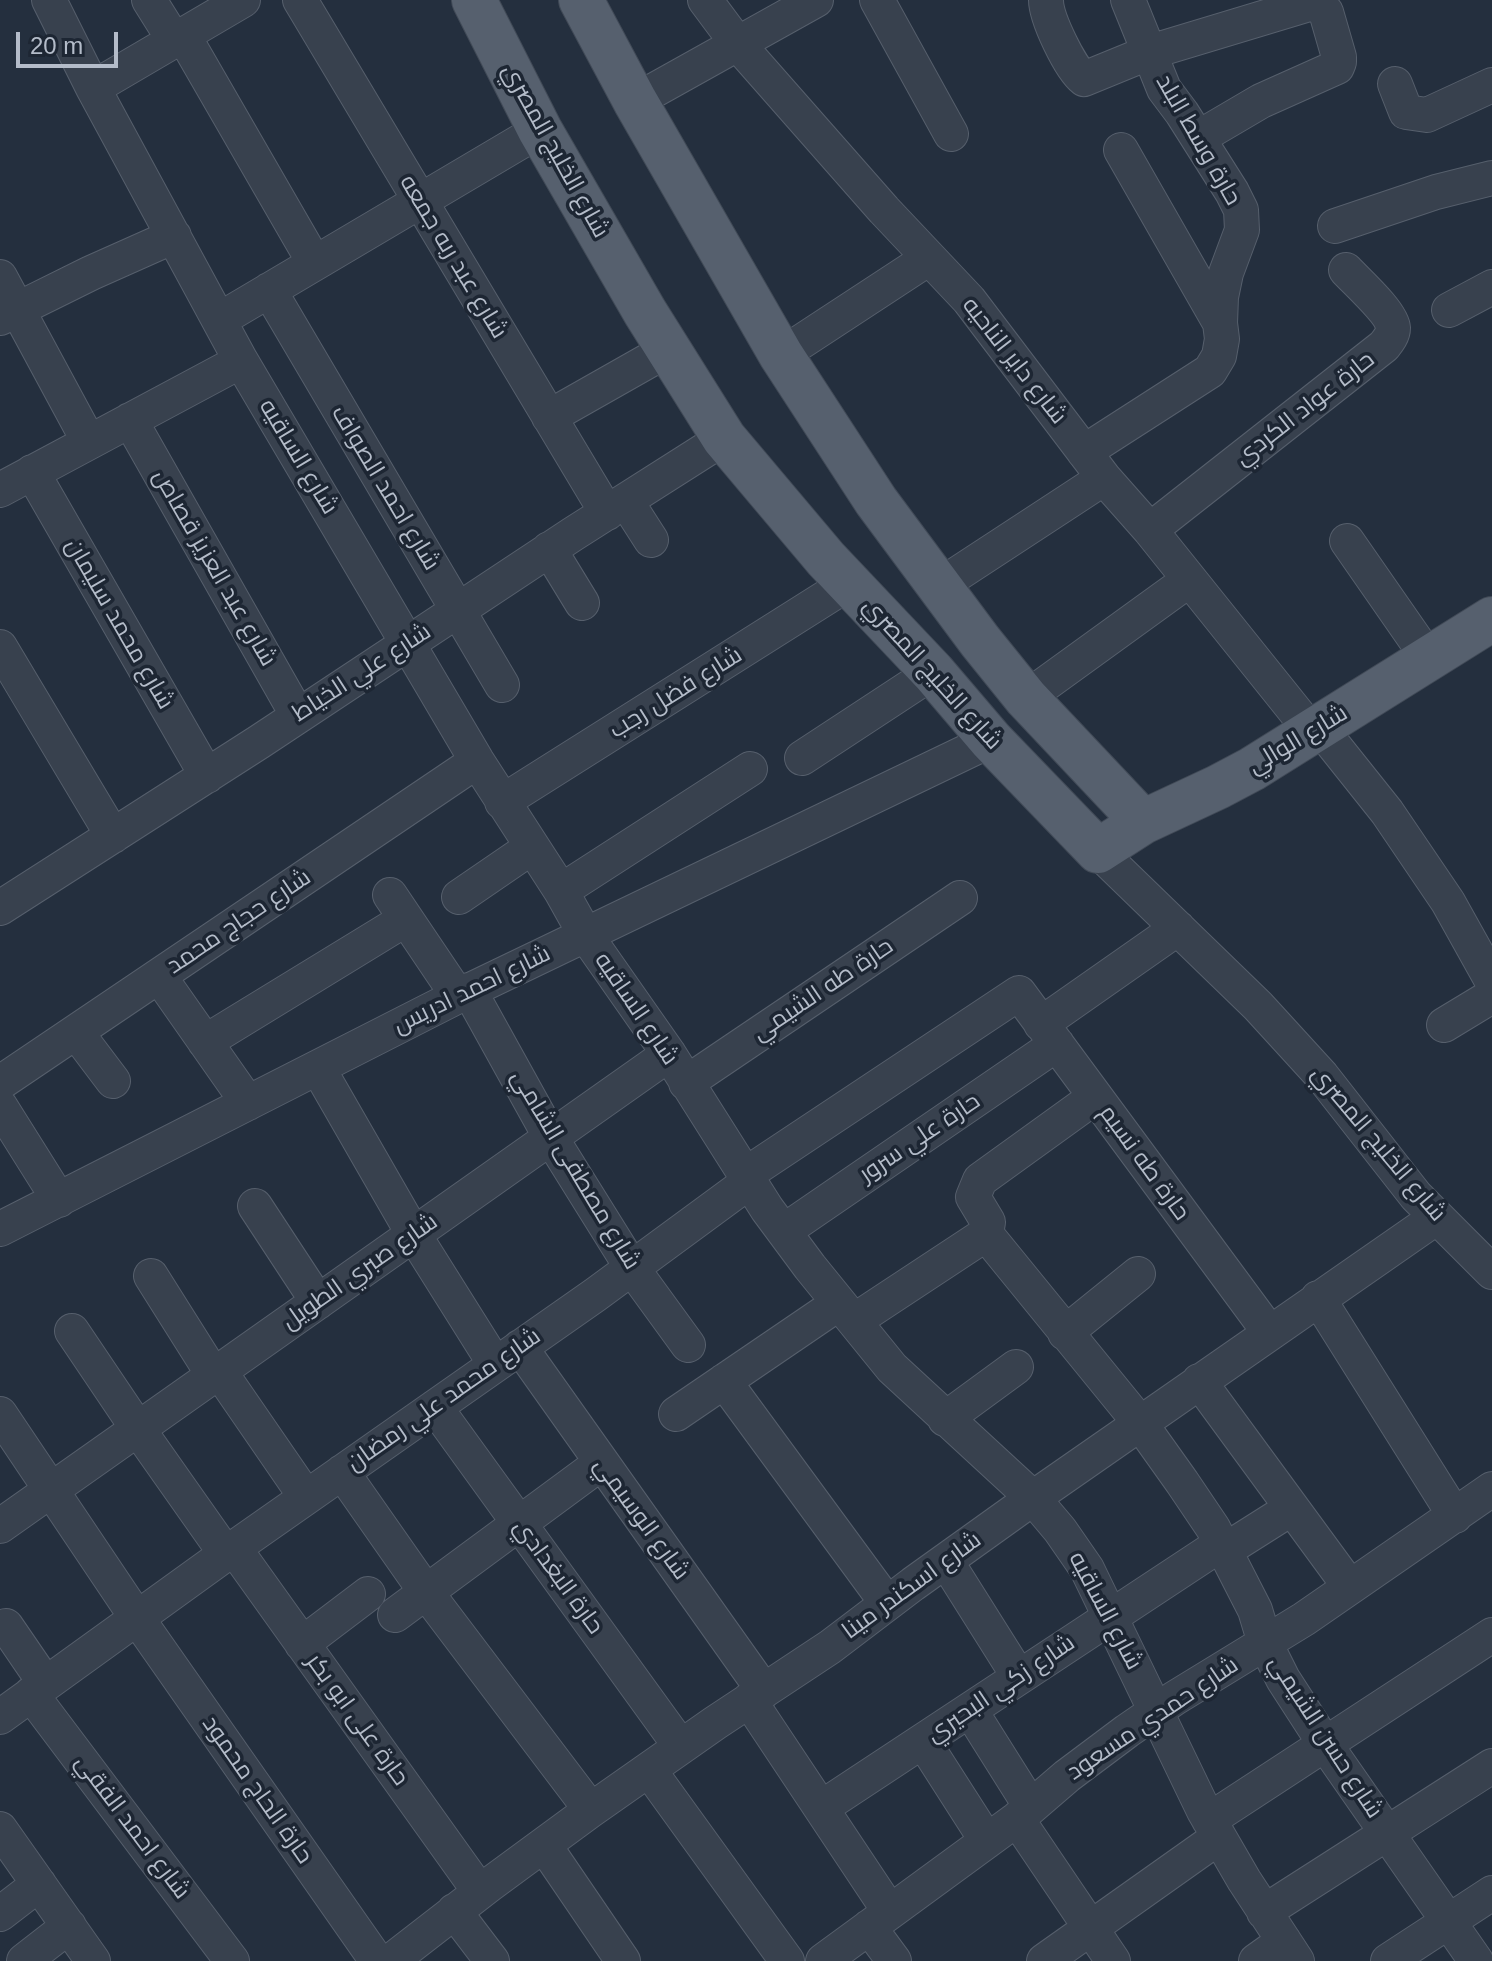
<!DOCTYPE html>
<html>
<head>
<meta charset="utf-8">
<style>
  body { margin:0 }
  #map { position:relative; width:1492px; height:1961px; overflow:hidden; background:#242f3e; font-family:Arial,sans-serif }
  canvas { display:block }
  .scale { position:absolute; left:16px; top:32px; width:102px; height:36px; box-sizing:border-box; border:4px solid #b4bcc9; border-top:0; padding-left:10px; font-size:24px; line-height:28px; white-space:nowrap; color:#b4bcc9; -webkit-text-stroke:6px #1d2633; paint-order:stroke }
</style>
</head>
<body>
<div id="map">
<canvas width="1492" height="1961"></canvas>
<div class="scale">20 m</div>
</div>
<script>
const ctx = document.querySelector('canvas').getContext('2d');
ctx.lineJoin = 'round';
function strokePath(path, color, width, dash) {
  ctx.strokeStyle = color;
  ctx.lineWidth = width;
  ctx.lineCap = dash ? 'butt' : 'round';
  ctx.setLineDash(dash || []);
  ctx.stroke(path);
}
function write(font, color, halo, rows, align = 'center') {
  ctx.font = font + ' Arial,Cairo,sans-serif';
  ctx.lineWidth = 7;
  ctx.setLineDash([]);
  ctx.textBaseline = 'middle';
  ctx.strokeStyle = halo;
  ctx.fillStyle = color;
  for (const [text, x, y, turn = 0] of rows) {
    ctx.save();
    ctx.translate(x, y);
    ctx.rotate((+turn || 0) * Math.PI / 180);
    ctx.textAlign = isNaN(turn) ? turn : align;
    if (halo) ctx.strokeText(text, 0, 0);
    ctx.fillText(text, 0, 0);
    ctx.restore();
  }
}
const minor = new Path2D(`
  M49,0L93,88L241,361L477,761L561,891L585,934L669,1054L767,1209L810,1267L892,1368L1033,1498L1060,1530L1087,1569L1204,1811L1244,1880L1297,1961
  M149,0L174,40
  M300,0L607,513
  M705,0L737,43L884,210L969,300L1104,478L1150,530L1312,732
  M877,0L951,134
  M1046,0C1046,18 1070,68 1084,79L1150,52L1309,4H1316L1326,12L1339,57V62L1337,67L1261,101L1198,138
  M183,35L314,262
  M1395,84L1406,112L1427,115L1492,85
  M93,88L243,0
  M635,101L816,0
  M1121,150L1220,323
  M1335,226L1436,192L1492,178
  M0,277L89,442
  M269,290L502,685
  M1449,310L1492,287
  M0,318L91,273L174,236
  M219,320L540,130
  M781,355L929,258
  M549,417L669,349
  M130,420L298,716
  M1084,452L1210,371L1219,356L1222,339L1220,323L1221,297L1226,273L1242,230L1241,210L1232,192L1182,113L1164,89L1128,0
  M32,472L207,776
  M0,490L241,361
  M626,501L651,540
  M1150,530L1384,346C1388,341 1393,335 1393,328C1392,313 1357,282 1346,270
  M1347,541L1429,659
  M549,549L582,603
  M939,586L1104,478
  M0,647L113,836
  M1026,698L1189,580
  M1320,728L1387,812L1448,902L1492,981
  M802,758L933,672
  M502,802L849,583
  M1098,851L1258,1006L1322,1076L1416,1196L1492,1272
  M561,891L750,769
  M390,895L458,996
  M459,897L532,847
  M0,908L259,742L573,534L724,438
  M159,976L248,1103
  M469,990L551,1138L632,1268L688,1345
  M1041,1024L1178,928
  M1444,1025L1492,996
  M76,1032L113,1081
  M205,1042L406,919
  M318,1068L414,1235L495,1364
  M0,1083L477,761
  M686,1083L960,898
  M0,1106L59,1200
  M745,1175L1019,993L1270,1333
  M255,1206L318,1302
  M0,1229L458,996L991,740
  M784,1231L1057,1044
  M986,1234L1140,1423L1182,1482L1213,1528L1255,1610L1265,1643L1283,1679L1325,1744L1476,1961
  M151,1276L214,1376
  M1318,1298L1455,1516
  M854,1321L986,1234L988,1222L973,1197L980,1180L1095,1097
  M72,1331L138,1429L226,1554
  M1065,1333L1138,1274
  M520,1347L764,1691
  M220,1372L306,1497
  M724,1381L887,1603
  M1199,1381L1350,1587
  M435,1407L681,1747
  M0,1414L137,1618L377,1961
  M676,1414L839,1303
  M945,1419L1016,1367
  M342,1472L426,1592L591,1810
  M0,1526L669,1054
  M234,1548L480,1892
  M1224,1551L1292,1508
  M946,1561L1019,1677
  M395,1615L601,1463
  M6,1626L45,1683
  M302,1644L368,1594
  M31,1694L232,1961
  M749,1700L890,1912
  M970,1710L1031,1807
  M0,1717L234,1548L595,1295L750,1181
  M923,1741L987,1841
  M649,1770L787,1961
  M821,1808L1221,1544
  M1017,1819L1113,1961
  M1209,1820L1492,1635
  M0,1829L93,1961
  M544,1845L623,1961
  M454,1911L492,1961
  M1264,1912L1492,1766
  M0,1914L39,1884
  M869,1927L894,1961
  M24,1961L69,1926
  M391,1961L489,1885L591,1810L715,1723L830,1647L913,1584L1033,1498L1437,1217
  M823,1961L1017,1819L1067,1776L1127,1731L1175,1698L1304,1619L1492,1489
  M1044,1961L1219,1837
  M1256,1961L1284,1941
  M1388,1961L1492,1893`);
const major = new Path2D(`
  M474,0L540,130L645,312L724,438L826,559L933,672L991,740L1098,851L1143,822L1218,787L1252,769L1492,619
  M581,0L635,101L781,355L876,501L980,641L1026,698L1143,822`);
strokePath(minor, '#565f6c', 36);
strokePath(major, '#414a57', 46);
strokePath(minor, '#38414e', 34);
strokePath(major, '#56606e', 44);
write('24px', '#b4bcc9', '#1d2633', [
  ["حارة وسط البلد",1198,140,60],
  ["شارع الخليج المصري",555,151,61],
  ["شارع عبد ربه جمعه",453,257,59],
  ["شارع داير الناحيه",1014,361,52],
  ["حارة عواد الكردي",1305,409,-38],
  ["شارع الساقيه",298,457,59],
  ["شارع احمد الصواف",385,488,59],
  ["شارع عبد العزيز قصاص",214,568,60],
  ["شارع محمد سليمان",119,624,60],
  ["شارع علي الخياط",362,673,-33],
  ["شارع الخليج المصري",932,674,48],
  ["شارع فضل رجب",676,693,-32],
  ["شارع الوالي",1298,740,-31],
  ["شارع حجاج محمد",239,922,-34],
  ["شارع احمد ادريس",472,990,-26],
  ["حارة طه الشيمي",823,990,-34],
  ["شارع الساقيه",636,1009,56],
  ["حارة علي سرور",920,1138,-34],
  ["شارع الخليج المصري",1378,1144,50],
  ["حارة طه نسيم",1144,1163,54],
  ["شارع مصطفى الشامي",575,1170,59],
  ["شارع صبري الطويل",360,1272,-35],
  ["شارع محمد علي رمضان",444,1400,-35],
  ["شارع الوسيمي",641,1519,54],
  ["حارة البغدادي",558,1577,54],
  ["شارع اسكندر مينا",912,1586,-36],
  ["شارع الساقيه",1105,1611,62],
  ["شارع زكي البحيري",1001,1689,-34],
  ["شارع حمدي مسعود",1153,1719,-34],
  ["حارة على ابو بكر",357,1720,54],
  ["شارع حسن الشيمي",1325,1737,57],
  ["حارة الحاج محمود",257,1790,55],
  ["شارع احمد الفقي",132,1827,53]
]);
</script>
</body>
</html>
